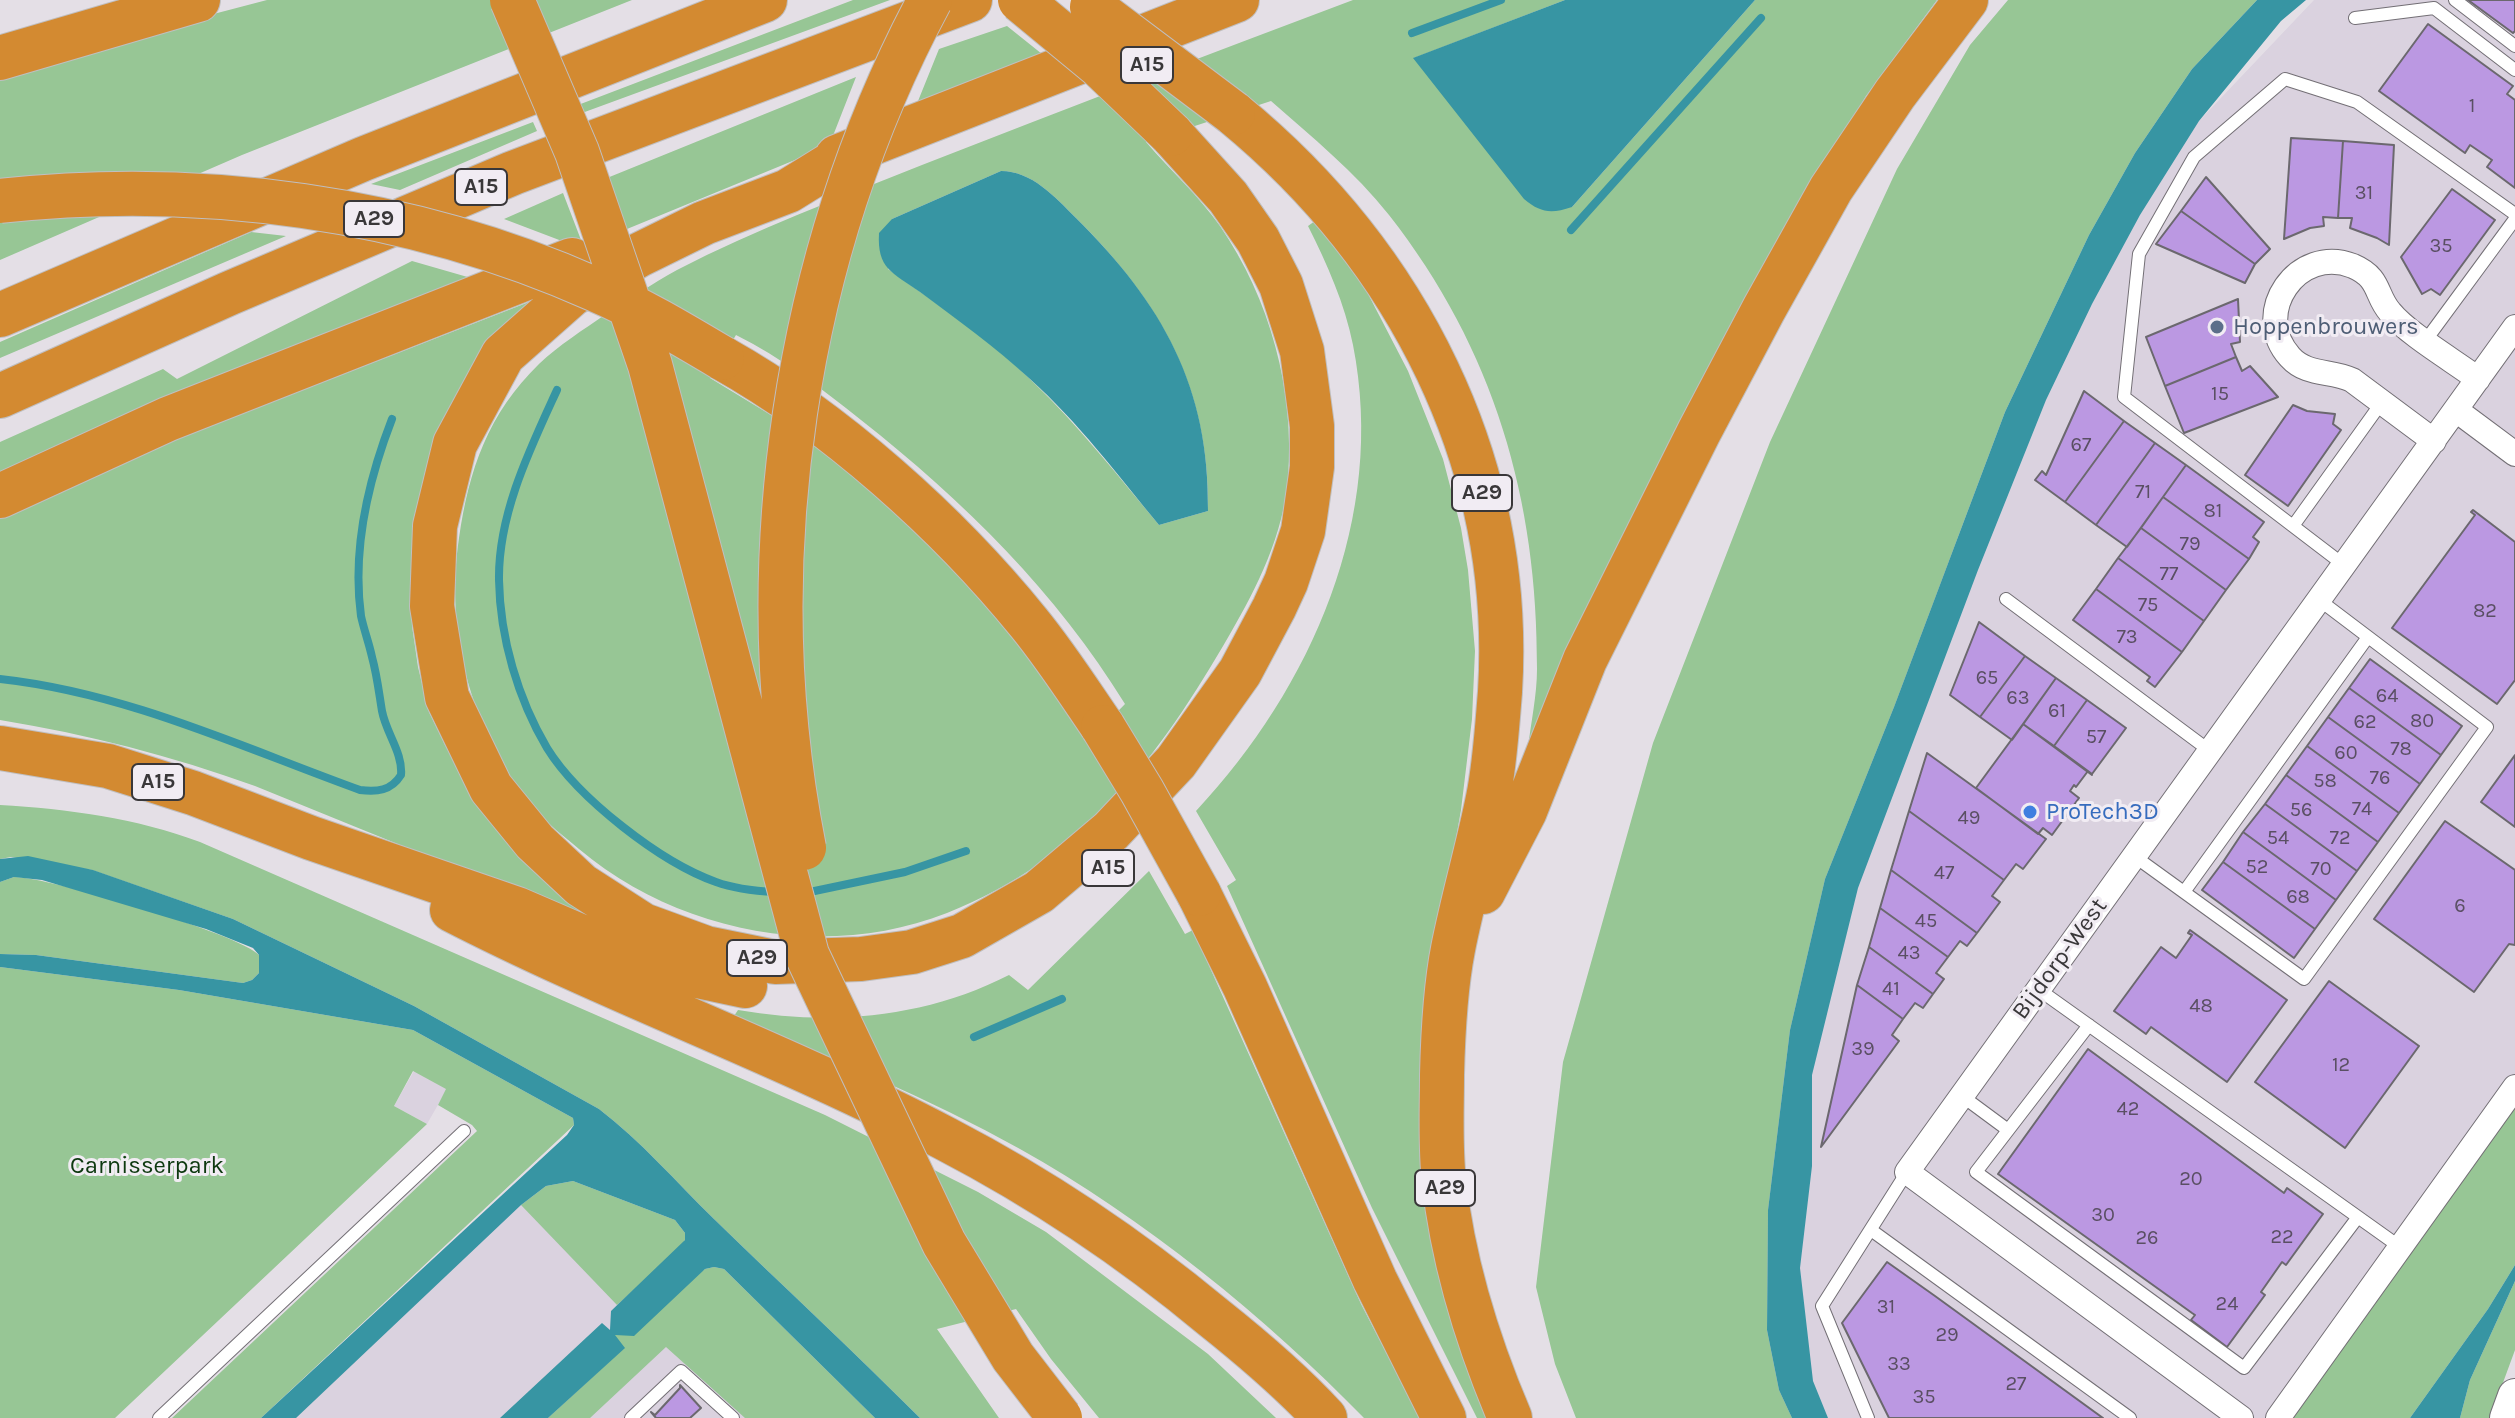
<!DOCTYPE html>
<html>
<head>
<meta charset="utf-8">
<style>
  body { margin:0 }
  canvas { display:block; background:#e4dfe6 }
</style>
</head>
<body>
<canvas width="2515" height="1418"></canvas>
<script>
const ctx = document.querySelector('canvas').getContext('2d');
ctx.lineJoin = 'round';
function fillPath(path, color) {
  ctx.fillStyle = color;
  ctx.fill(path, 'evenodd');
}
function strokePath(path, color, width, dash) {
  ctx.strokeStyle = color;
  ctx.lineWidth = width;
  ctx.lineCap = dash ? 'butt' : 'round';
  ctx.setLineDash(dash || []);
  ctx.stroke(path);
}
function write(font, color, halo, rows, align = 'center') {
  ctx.font = font + ' Karla,sans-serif';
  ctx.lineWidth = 6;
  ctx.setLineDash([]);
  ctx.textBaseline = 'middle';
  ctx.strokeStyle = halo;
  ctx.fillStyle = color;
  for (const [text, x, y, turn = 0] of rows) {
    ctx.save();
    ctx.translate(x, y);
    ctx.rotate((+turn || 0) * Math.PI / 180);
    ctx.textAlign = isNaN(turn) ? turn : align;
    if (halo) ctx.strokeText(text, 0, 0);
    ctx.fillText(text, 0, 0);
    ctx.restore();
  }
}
fillPath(new Path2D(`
  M2314,0H2515V1187L2396,1418H1749L1729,961L2162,160Z
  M414,1071L447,1089L427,1124L394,1106Z
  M514,1184L770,1418H266Z`), '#dad2df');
fillPath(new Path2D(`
  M267,0H632L242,155L0,260V77L99,44Z
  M853,0H890L582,113L578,105Z
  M1353,0H1565L1414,58L1572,207L1755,0H1937L1866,96L1830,157L1528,748C1531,722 1537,695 1537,669C1538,500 1494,349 1389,215C1355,172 1312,137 1271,101L1146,142C1170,170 1199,196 1220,226C1270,299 1295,390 1288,478C1284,533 1257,588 1230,634C1159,757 1084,859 947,913C825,961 679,933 579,849C565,837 549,825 537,812C473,736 444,636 459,538C469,469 488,414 539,364C559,345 583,330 606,314C630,299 653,283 677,270C756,229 840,198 922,165C1065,109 1209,54 1353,0ZM1001,171C1032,171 1055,197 1076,218C1161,302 1210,388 1208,511L1159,525C1118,476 1079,426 1033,382C990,339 938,305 888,269L892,219ZM736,335C781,357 822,389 861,420C964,501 1057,593 1125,704L1089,741L1007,628L937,551L864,483L789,426L710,378Z
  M2008,0H2257L2192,69L2135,153L2089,235L2005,412L1894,707L1825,879L1790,1030L1768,1210L1767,1330L1779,1390L1792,1418H1576L1555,1364L1536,1287L1563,1062L1653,743L1770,442L1897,169L1970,45Z
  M1007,26L1047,58L914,111L939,49Z
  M856,77L829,146L627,229L607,178Z
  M533,122L537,131L400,190L371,184Z
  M563,193L581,240L575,246L504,219Z
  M1315,221L1365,288L1408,371L1443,459L1461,528L1468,570L1475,651L1472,719L1461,810L1432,974L1493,1418H1477L1372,1208L1227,886L1236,880L1196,811C1312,687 1387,517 1353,345C1345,304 1327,264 1308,226Z
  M251,232L286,236L0,358V342Z
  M412,261L471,278L0,480V442L163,369L177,379Z
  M560,290L499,343L412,583V626L418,667L429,712L445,745L487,818L510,846L651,947L255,786C172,756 87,734 0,720V515L184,436Z
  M0,805C68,809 136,818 200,842L825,1115L978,1192L1046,1232L1208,1354L1276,1418H1099L1051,1359L1016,1309L937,1329L999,1418H920C852,1350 782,1285 714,1219C676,1182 641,1141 599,1109L414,1006L233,919L92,870L11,857L0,859Z
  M1149,871L1185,934L1193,930L1361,1304L1420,1418H1364C1268,1319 1141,1216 1020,1149C928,1098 831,1058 734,1016L738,1010C831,1026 925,1018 1009,975L1028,990Z
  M14,877C45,876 240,934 259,955V973L252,980L243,983L36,955L0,954V882Z
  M0,967L179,990L413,1030L573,1118L574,1125L261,1418H172L477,1131L472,1125L438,1105L446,1089L413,1071L394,1106L427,1124L115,1418H0Z
  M2515,1108V1265L2488,1309L2410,1418H2290Z
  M573,1181L675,1220L685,1233V1240L679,1249L617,1305L521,1205L546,1186Z
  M714,1267L724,1269L875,1418H745L666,1347L590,1418H548L624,1348L614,1335L705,1269Z
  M2515,1281V1350L2490,1418H2460L2470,1380Z`), '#97c695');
fillPath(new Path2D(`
  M1565,0H1755L1572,207C1551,214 1541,213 1524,199L1413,58Z
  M2257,0H2306L2281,21L2199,121L2140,215L2092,304L2046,400L1978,570L1858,888L1812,1075V1166L1800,1268L1813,1381L1828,1418H1792L1779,1390L1767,1330L1768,1210L1790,1030L1825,879L1894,707L2005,412L2089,235L2135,153L2192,69Z
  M1001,171C1032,171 1055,197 1076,218C1162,303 1210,387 1208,511L1159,525C1118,475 1078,422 1030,379C995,347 958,320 920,292C892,272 877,269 879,233L892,219Z
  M28,856L93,870L233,919L414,1006L599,1109C641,1141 676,1182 714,1219C782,1285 852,1350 920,1418H875L724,1269L714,1267L705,1269L634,1336L615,1335L625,1348L548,1418H500L602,1323L610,1330L611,1311L685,1240V1233L675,1220L573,1181L546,1186L521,1205L296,1418H261L567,1135L574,1125L573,1118L413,1030L179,990L0,967V954L36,955L243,983L252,980L259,973V955L253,948L206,929L42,880L14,877L0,882V859Z
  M2515,1265V1281L2470,1380L2460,1418H2410L2488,1309Z`), '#3795a3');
strokePath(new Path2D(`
  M1412,33L1501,0
  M1571,230L1761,18
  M557,390C530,449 498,514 499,580C500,638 518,699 547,748C578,798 660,862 716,882C735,889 755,891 775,892
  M0,679C127,693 241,747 360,790C377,792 391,791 401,775C403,753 386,733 382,711C379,693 377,675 372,657C369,643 364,630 361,616C352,550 368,481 392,419
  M805,893L905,872L966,851
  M974,1037L1062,999`), '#3795a3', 8);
const building = new Path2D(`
  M2468,0H2515V31L2513,33Z
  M2428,24L2513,86L2507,94L2515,100V188L2487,167L2492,160L2470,145L2465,153L2379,91Z
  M2291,138L2343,141L2338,218L2323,217L2324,226L2310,228L2284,239Z
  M2343,141L2394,145L2389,245L2377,238L2350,228L2352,218H2338Z
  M2206,177L2270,249L2255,264L2181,211Z
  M2452,189L2495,220L2440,295L2431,289L2422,294L2401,257Z
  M2181,211L2255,264L2245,283L2156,244Z
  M2238,299L2240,342L2231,344L2236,357L2165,386L2146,337Z
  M2236,357L2242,371L2250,366L2278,397L2184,433L2165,386Z
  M2084,391L2124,421L2065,502L2035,480L2042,471L2046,475Z
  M2293,405L2307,411L2335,414L2333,424L2341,430L2288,506L2245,475Z
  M2124,421L2155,443L2096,525L2065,502Z
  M2155,443L2186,465L2127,547L2096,525Z
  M2186,465L2264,522L2253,537L2259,542L2249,559L2163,497Z
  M2163,497L2249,559L2226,590L2141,528Z
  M2473,510L2515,542V680L2497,704L2392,628L2475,515L2471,512Z
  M2141,528L2226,590L2204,621L2118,558Z
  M2118,558L2204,621L2182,652L2096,589Z
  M2096,589L2182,652L2155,687L2147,681L2150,677L2073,620Z
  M1979,622L2025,656L1980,717L1950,695Z
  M2025,656L2056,678L2012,740L1980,717Z
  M2370,659L2462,726L2441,755L2349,688Z
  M2056,678L2087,700L2054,746L2023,724Z
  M2349,688L2441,755L2420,784L2328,717Z
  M2087,700L2126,728L2092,774L2054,746Z
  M2328,717L2420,784L2399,813L2307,746Z
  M2023,724L2092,775L2088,771L2076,787L2074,785L2070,791L2079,798L2052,835L2043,828L2038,834L1976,788Z
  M2307,746L2399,813L2378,842L2286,775Z
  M1927,753L2046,839L2023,869L2016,864L2004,880L1909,811Z
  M2515,755V827L2481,802Z
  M2286,775L2378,842L2357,871L2265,804Z
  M2265,804L2357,871L2336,900L2243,832Z
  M1909,811L2004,880L1992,896L2000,902L1977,933L1891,870Z
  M2445,821L2515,870V945L2509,944L2474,992L2374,919Z
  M2243,832L2336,900L2315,929L2223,862Z
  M2223,862L2315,929L2294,958L2202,890Z
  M1891,870L1977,933L1967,946L1960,941L1948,957L1880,908Z
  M1880,908L1948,957L1936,973L1944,979L1933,994L1869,947Z
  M2190,930L2287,1000L2227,1082L2151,1027L2146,1034L2114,1011L2161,947L2176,958L2192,935L2188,933Z
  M1869,947L1933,994L1923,1008L1915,1003L1903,1019L1857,985Z
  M2329,981L2419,1046L2345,1148L2255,1082Z
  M1857,985L1903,1019L1892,1035L1899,1041L1821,1147Z
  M2088,1049L2284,1193L2287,1188L2323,1214L2286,1265L2282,1262L2261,1292L2265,1295L2227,1347L2191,1320L2195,1315L2192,1313L1998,1174Z
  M1887,1262L1935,1296L2103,1418H1889L1842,1323Z
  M680,1385L701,1408L690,1418H656L651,1412L655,1415L680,1388Z`);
fillPath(building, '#bb98e2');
strokePath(building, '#6b686e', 2);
const lane = new Path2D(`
  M2455,0L2515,46
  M2355,18L2434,8L2515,70
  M2426,340L2515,219
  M2293,526L2382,402
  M2344,565L2124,397L2139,254L2194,157L2285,79L2357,102L2515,214
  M2006,599L2210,751
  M2134,856L2304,979L2487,727L2318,599
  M2184,892L2368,637
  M2038,989L2400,1247
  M2089,1025L1976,1172L2244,1368L2358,1217
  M1962,1096L2008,1130
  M1871,1230L2130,1418
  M159,1418L464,1131
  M631,1418L681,1371L733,1418
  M1868,1418L1822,1306L1907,1172`);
const street = new Path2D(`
  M2456,410L2515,454
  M2434,441L2352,380C2331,370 2307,376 2290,357C2250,313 2298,244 2353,266C2381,278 2375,295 2390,312C2408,334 2454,361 2478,379
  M2241,1418L1907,1172L2515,327
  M2278,1418L2515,1087`);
const secondary = new Path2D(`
  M2507,1418L2515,1396`);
const highway = new Path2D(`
  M0,58L198,0
  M1233,113C1408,257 1514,463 1500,692C1497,727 1495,764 1488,798C1478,848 1463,898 1453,949C1445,990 1443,1033 1442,1075C1442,1110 1440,1146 1444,1181C1453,1263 1478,1343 1510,1418
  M851,152L788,191L704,223L639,255L572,294L503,355L455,444L435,526L432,606L447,697L491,788L535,842L581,885L643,925L706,948L775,962L861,959L912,952L962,936L1039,892L1111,831L1176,762L1240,672L1274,608L1286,582L1303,531L1312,467V426L1302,351L1281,285L1258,240L1228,197L1171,134
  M837,157L1237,0
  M0,315L363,159L765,0
  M722,358C834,421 948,523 1029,623C1056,656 1079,692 1103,727
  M0,396L230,293L513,173L970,0
  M0,496L168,419L572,260
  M0,748L108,766L193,793L311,838L517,909L612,950L674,971L745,986
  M1483,892L1525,811L1585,660L1699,432L1764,309L1831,189L1895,94L1966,0
  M1199,894L1245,987L1375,1280L1444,1418
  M452,910C613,993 785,1054 946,1139C1042,1189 1130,1248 1213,1317C1252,1348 1291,1381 1325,1418`);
strokePath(lane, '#736f75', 14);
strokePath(street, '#736f75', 26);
strokePath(secondary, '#736f75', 36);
strokePath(highway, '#c0bfc0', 46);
strokePath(lane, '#fff', 12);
strokePath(street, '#fff', 24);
strokePath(secondary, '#fff', 34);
strokePath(highway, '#d38a31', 44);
const highwayBridge = new Path2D(`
  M512,0L577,152L650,365L807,955L944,1243L1013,1357L1060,1418
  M1020,0L1100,66L1171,134
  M1092,7L1233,113
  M0,201C200,179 410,207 594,289C638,308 680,333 722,358
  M1103,727L1142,791L1199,894
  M804,848C748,565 794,254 930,0`);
strokePath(highwayBridge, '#c0bfc0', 46, []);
strokePath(highwayBridge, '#d38a31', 44);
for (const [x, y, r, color] of [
  [2217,327,8,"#5c6f8a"],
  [2030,812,8,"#3f7fe0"]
]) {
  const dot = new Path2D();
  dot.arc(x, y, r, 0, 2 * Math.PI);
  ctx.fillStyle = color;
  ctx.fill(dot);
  strokePath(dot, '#f1ecf3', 3);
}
write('20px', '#5a4f63', null, [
  ["1",2472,106],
  ["31",2364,193],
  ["35",2441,246],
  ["15",2220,394],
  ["67",2081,445],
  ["71",2143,492],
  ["81",2213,511],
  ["79",2190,544],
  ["77",2169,574],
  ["75",2148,605],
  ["82",2485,611],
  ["73",2127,637],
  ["65",1987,678],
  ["64",2387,696],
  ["63",2018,698],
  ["61",2057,711],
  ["80",2422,721],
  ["62",2365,722],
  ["57",2096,737],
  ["78",2401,749],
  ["60",2346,753],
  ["76",2380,778],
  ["58",2325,781],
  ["74",2362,809],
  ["56",2301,810],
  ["49",1969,818],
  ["54",2278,838],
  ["72",2340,838],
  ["52",2257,867],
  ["70",2321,869],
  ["47",1944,873],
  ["68",2298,897],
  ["6",2460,906],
  ["45",1926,921],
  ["43",1909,953],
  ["41",1891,989],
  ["48",2201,1006],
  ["39",1863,1049],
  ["12",2341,1065],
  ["42",2128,1109],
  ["20",2191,1179],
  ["30",2103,1215],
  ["22",2282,1237],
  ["26",2147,1238],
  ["24",2227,1304],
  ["31",1886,1307],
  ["29",1947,1335],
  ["33",1899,1364],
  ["27",2016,1384],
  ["35",1924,1397]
]);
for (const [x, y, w] of [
  [1147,65,52],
  [481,187,52],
  [374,219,60],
  [1482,493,60],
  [158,782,52],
  [1108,868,52],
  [757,958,60],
  [1445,1188,60]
]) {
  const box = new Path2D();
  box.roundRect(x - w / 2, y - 18, w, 36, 6);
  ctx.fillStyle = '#f1ecf3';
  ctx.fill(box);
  strokePath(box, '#393739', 2);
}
write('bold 22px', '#393739', null, [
  ["A15",1147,65],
  ["A15",481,187],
  ["A29",374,219],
  ["A29",1482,493],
  ["A15",158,782],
  ["A15",1108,868],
  ["A29",757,958],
  ["A29",1445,1188]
]);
write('24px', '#4e5e75', '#f1ecf3', [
  ["Hoppenbrouwers",2233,327]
], 'left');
write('24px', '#366cbe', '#f1ecf3', [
  ["ProTech3D",2046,812]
], 'left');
write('24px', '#393739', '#f1ecf3', [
  ["Bijdorp-West",2060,959,-54]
]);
write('24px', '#0d390f', '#f1ecf3', [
  ["Carnisserpark",147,1166]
]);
</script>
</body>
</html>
